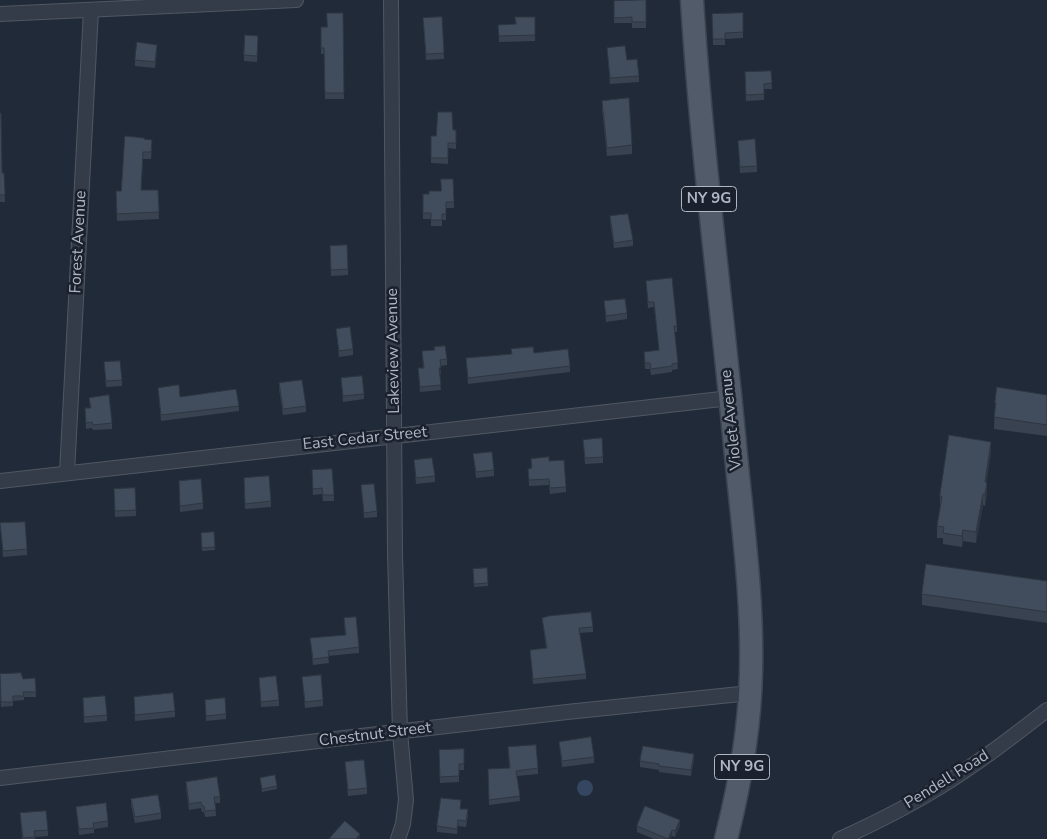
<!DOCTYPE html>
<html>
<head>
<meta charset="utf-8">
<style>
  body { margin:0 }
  canvas { display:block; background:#212a38 }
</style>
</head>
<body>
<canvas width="1047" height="839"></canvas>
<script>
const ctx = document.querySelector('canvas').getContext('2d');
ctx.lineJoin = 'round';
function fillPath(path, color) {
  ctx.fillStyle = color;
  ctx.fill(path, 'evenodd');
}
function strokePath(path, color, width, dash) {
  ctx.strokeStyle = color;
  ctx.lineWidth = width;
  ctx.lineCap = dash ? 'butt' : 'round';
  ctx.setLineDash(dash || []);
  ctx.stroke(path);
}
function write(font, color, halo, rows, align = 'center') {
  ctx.font = font + ' "Nunito Sans",sans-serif';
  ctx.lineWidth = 5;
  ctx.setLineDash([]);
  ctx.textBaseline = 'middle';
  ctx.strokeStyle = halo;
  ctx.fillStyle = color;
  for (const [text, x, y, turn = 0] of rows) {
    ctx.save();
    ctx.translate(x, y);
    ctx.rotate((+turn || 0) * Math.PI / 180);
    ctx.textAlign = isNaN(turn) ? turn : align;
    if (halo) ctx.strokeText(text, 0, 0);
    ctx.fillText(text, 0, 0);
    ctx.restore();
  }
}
fillPath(new Path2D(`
  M577 788a8 8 0 1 1 16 0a8 8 0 1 1-16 0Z`), '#344660');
const minor = new Path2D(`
  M391,0L395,554L400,732L406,800L403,824L398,839
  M0,14L296,0
  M67,473L91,10
  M0,481L730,398
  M0,778L567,712L750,693
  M840,839C873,824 907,807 938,788C976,765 1012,737 1047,710`);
const primary = new Path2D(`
  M692,0C701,145 720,290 734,435C741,513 753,593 751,672C750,728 740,784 726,839`);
strokePath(minor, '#4f5763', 16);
strokePath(primary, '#3d4552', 25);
strokePath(minor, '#343c49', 14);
strokePath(primary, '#525b69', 22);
fillPath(new Path2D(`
  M646,0V28H632V23H614V1Z
  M343,13L344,99H325L324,54H321V27H327Z
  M743,13V38L725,39V45H713L712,14Z
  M442,17L444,59L426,60L423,18Z
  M535,17V41L499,42L498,25L515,24Z
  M258,42L257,62L244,61V55Z
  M607,48L627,60L639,76V82L610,84Z
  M157,50L155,68L135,66V60Z
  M771,71L772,89H764V100L746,101L745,78Z
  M602,101L632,145V154L607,156L602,109Z
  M0,113L2,173H4L5,202H0Z
  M453,130H456V149L448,148V164L431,163V136H436Z
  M144,139L152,147L151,159H143L141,190H158L159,219L117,221L116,191H121Z
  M738,141L757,166V172L740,173Z
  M453,179L454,208H446V220H442V226H431V219H423V194H429L441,191Z
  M610,216L633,240V246L614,248L610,222Z
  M330,252L348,269V275L331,276Z
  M646,281L677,326V332H674L678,369L672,370V372L651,375L650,369H645L644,352L659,350L654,307L648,308Z
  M604,301L627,313V319L606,322Z
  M336,329L353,349V355L339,357Z
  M511,349L534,353L570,366V372L468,384L466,358L511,354Z
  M422,351L447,359V365L440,366L441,374H439L441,390L420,392L418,368H423Z
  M104,362L122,380V386L106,387Z
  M341,378L364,394V399L343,402Z
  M279,383L306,406V412L283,415L279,389Z
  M158,388L180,397L239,406V411L161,421Z
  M1047,395V436L994,429L995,403Z
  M89,398L112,423V429L93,430L92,428L86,429L85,408H90Z
  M583,440L603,457V463L585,464Z
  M991,453L986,483L987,494L985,506L983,505L976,543L963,541L962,547L943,544V538H937V526L940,508V496Z
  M473,454L494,470V476L476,478Z
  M531,459L549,461L566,487V492L550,494L549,485L529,486L528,469L531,468Z
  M414,460L435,476V482L416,484Z
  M312,470L334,495V501H323L322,494L313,495Z
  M244,478L271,501V507L245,509Z
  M179,481L203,503V509L180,512Z
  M361,485L377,511V517L364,518Z
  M135,488L136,516L115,517L114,489Z
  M0,523L27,549V555L3,557Z
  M214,532L215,550L202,551L201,533Z
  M473,569L488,583V586L474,587Z
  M1047,581V623L922,605V594Z
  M344,618L359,647V653L328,656L329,663L313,665L310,638L345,635Z
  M542,618L593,627V632L579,633L586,674V679L533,684L530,650L546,648Z
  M302,677L323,700V706L305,708Z
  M35,678L36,697H24V700L13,701V706L1,707L0,690L23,679Z
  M259,678L279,700V706L261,707Z
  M134,697L175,711V717L135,721Z
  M83,698L107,715V721L84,723Z
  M205,700L226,714V719L206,721Z
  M559,742L594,757V763L562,767Z
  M508,747L538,768V774L517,776L520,801L489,805L488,769L509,768Z
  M464,749V770H459V782L440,783L439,756Z
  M694,760L691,776L659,772V770L640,767V761Z
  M345,762L367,788V794L348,796Z
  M260,778L277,786V789L262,792Z
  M186,782L220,797V803H215L216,816L205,817L204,812H202L201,808L189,810L186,788Z
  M131,799L161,813V819L135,823L131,805Z
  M76,807L108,821V827L94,829V833L79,835Z
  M461,809L468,815L466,827L458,826L457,834L437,832V826Z
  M20,813L48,830V836L35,837V839H22Z
  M637,826H680L675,837L672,836L670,839H654L637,832Z`), '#384250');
fillPath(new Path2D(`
  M991,442V453L985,494V482Z
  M987,483V494L985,506V494Z
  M983,494V505L976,543V532Z
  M963,530V541L962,547V536Z
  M694,754V760L691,776V770Z
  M680,820V826L675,837V831Z
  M672,830V836L670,839H668Z
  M360,834V839H356Z`), '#2e3641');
const building = new Path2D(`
  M646,0V22H632V17L614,18V1Z
  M327,13H343L344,93H325L324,48H321V27H327Z
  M743,13V32L725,33V39H713L712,14Z
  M442,17L444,53L426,54L423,18Z
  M515,17H535V35L499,36L498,25L516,24Z
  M245,35L258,36L257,56L244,55Z
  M137,42L157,45L155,62L135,60Z
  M625,46L627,60L637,59L639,76L610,78L607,48Z
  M771,71L772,83L764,84V94L746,95L745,72Z
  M629,98L632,145L607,148L602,101Z
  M438,112H452L453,130H456V143H448V158H431V136H436Z
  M0,113H1L2,173H4L5,195H0Z
  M125,136L144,138V139L152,140L151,152H143L141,190H158L159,212L117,214L116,191H121Z
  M755,139L757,166L740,167L738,141Z
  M441,179H453L454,202H446V214H442V220H431V213H423V194H429V191H441Z
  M628,214L633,240L614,243L610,216Z
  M347,245L348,269L331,270L330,246Z
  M672,278L677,326H674L678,363L672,364V366L651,369L650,363H645L644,352L659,350L654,302H648L646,281Z
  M625,299L627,313L606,316L604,301Z
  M350,327L353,349L339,351L336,329Z
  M445,346L447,359L440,360L441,368H439L441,385L420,387L418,368H424L422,351L435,350L434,347Z
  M533,347L534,353L568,349L570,366L468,378L466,358L512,354L511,349Z
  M120,361L122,380L106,381L104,362Z
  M362,376L364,394L343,396L341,378Z
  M302,380L306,406L283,409L279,383Z
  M179,385L180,397L236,389L239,406L161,415L158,388Z
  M997,387L1047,395V425L994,417L996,403H995Z
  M109,395L112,423L93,425L92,422L86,423L85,408H91L89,398Z
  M949,435L991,442L985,482L987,483L985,494H983L976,532L963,530L962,536L943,533L944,527L937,526L942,497L940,496Z
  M602,438L603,457L585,458L583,440Z
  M492,452L494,470L476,472L473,454Z
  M549,457V461L564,460L566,487L550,488L549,479L529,480L528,469L532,468L531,459Z
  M432,458L435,476L416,478L414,460Z
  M332,469L334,495H323L322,488L313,489L312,470Z
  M269,476L271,501L245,504L244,478Z
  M201,479L203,503L180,506L179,481Z
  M374,484L377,511L364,513L361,485Z
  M135,488L136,510L115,511L114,489Z
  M25,522L27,549L3,551L0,523Z
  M214,532L215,547L202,548L201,533Z
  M926,564L1047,581V612L922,594Z
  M487,568L488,583L474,584L473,569Z
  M591,612L593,627L579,628L586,674L533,679L530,650L547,648L542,618L549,616Z
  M356,617L359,647L328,651L329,657L313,659L310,638L346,635L344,618Z
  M21,673L23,679L35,678L36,692H23L24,696H13V702H1L0,674Z
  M321,675L323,700L305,702L302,677Z
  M276,676L279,700L261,702L259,678Z
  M173,693L175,711L135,715L134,697Z
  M105,696L107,715L84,717L83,698Z
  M225,698L226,714L206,716L205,700Z
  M591,737L594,757L562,761L559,742Z
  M536,745L538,768L516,771L520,796L489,800L488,769L510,768L508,747Z
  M643,746L694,754L691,770L659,766V764L640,761Z
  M464,749V764H459V776L440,777L439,750Z
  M364,760L367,788L348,790L345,762Z
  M275,775L277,786L262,789L260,778Z
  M217,777L220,797H214L216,810L205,811L204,806H202L201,802L189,804L186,782Z
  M158,795L161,813L135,817L131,799Z
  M441,798L461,800L460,809H468L466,821L458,820L457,829L437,826Z
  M106,803L108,821L93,823L94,828L79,829L76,807Z
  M645,806L680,820L675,831L672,830L668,839L637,826Z
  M46,811L48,830L34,831L35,837L23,838L20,813Z
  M345,821L360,834L356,839H329Z`);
fillPath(building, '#414d5d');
strokePath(building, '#2e3641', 1);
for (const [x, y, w] of [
  [709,199,55],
  [742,767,55]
]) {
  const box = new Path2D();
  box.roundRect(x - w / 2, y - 12.5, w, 25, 4);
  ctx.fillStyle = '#1a212d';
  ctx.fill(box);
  strokePath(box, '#afb7c5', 1);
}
write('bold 15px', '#afb7c5', null, [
  ["NY 9G",709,199],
  ["NY 9G",742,767]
]);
write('16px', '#afb7c5', '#1a212d', [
  ["Forest Avenue",79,242,-87],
  ["Lakeview Avenue",394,351,-91],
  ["Violet Avenue",732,420,-96],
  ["East Cedar Street",365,439,-6],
  ["Chestnut Street",375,735,-7],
  ["Pendell Road",947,780,-32]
]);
</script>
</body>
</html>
